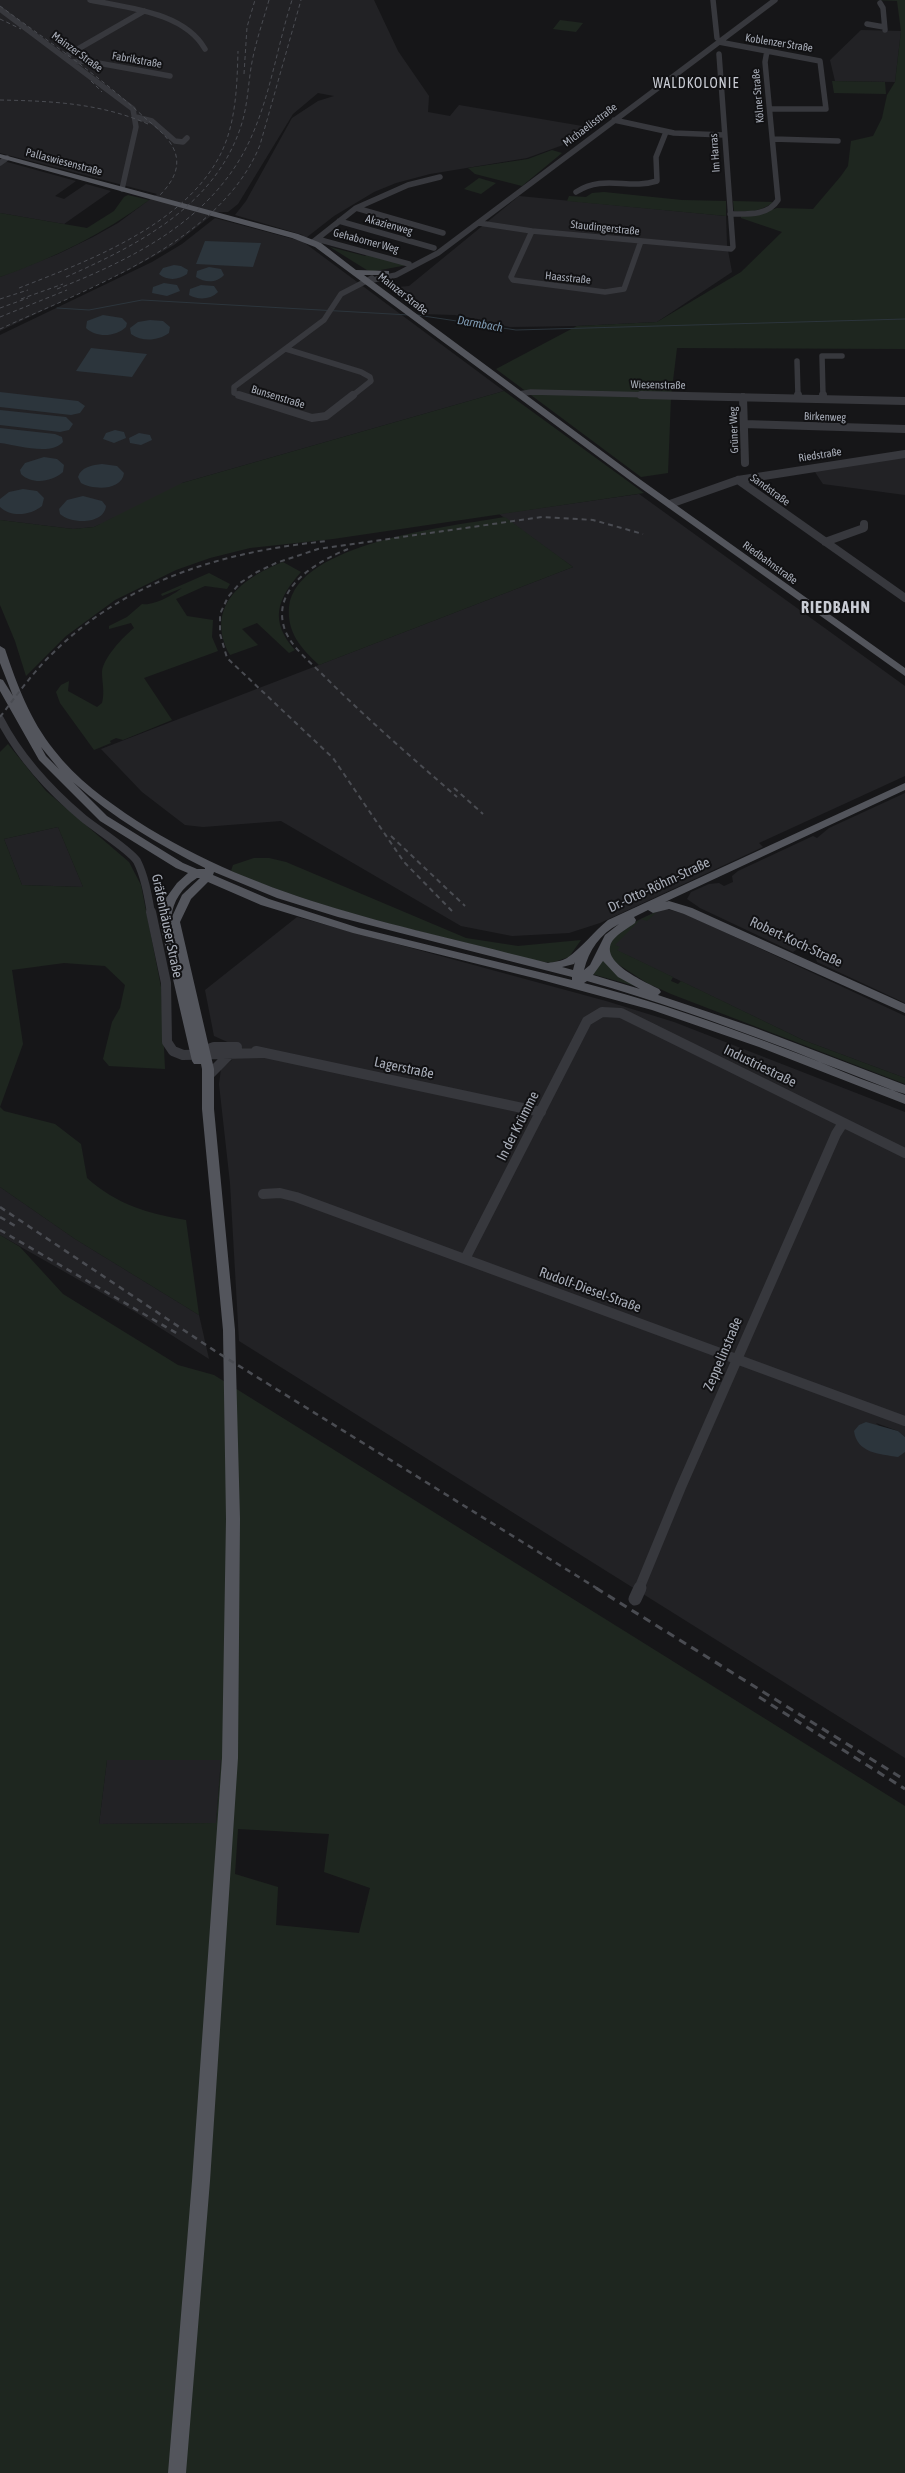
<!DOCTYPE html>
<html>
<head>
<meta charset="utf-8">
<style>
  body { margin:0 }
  canvas { display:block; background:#161618 }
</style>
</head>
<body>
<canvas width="905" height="2473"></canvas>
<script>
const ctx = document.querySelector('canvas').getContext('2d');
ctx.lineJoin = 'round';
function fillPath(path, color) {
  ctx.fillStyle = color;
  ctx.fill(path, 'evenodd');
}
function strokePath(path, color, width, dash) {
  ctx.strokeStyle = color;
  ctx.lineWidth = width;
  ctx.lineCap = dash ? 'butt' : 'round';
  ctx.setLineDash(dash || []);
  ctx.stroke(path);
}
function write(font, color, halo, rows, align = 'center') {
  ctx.font = font + ' "Asap Condensed",sans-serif';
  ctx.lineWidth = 4;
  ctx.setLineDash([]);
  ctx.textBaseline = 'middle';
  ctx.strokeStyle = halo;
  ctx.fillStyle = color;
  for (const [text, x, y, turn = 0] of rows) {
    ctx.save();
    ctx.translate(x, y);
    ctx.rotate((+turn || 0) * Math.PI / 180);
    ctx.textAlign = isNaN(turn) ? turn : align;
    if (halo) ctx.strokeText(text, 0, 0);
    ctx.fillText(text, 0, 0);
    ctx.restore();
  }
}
fillPath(new Path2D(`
  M0,0H374L398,51L429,96L428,112L450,116L459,105L588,127L574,141L527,158L430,174L396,183L374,192L334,216L302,241L504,391L182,483L115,557L111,520L94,527L73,529L0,520V335L152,262L182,244L215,218L297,240L303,235L235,215L246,201L292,118L318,101L334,96L318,93L293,114L238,204L228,212H216L174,245L131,269L0,331V277L58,254L93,237L118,223L157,194L0,153Z
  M861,30L901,31L895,82L835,81L830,60Z
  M0,160L76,181L55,196L64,199L86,184L111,191L64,224L0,213Z
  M519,196L726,216L727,245L732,272L657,322L577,326L510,327L455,315L421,314L388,288L409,286Z
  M905,455V495L823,484L813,469Z
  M639,494L905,686V776L759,843L763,847L600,923L569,933L512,936L461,926L281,821L203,827L185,825L142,792L101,749L573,567L499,514Z
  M905,793V1003L817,962L815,956L799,948L793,952L700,908L687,899L691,892L709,884L719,883L724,886L733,882L732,876L738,871L813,836L817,838L829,828Z
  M58,827L83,887L22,885L4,839Z
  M667,909L688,915L905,1016V1078L803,1040L610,947L639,920L653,913Z
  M297,917L606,1001L674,1022L905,1112V1437L898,1431L876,1423L905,1452V1758L239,1341L230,1183L219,1084L221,1069L232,1060V1044L214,1036L205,990Z
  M0,1187L75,1239L199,1315L209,1359L137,1313L0,1235Z
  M107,1760H221L216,1823L99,1824Z`), '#222225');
fillPath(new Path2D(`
  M874,0H905V349L677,348L671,397L668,473L641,477L496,369L577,326L657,322L741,272L782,232L741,218V216L759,214L777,208L813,209L841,176L848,166L851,141L873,136L882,118L887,95L895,82L901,31L897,1Z
  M560,20L583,23L576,32L553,29Z
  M832,81L885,82L886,94L834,93Z
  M552,150L562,153L522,186L475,174L468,168L528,159Z
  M479,178L496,183L481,194L464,189Z
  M604,192L682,200L726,201V216L567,201L569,196L586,197L592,193Z
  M128,195L149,200C103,234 54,258 0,277V213L87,228L114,211L124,197Z
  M733,201L773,202C763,211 747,213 734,211Z
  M330,247L365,256L368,254L407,265L370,272Z
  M504,391L644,493L333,539L250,548L210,558L176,570L115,600L66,636L26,676L15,641L0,605V520L73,529L94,527L182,483Z
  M505,517L573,567L319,665C301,648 287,633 289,607C296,542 454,526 505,517Z
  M283,562L301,572C277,599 269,621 295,650L289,653L257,623L242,629L258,645L230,655C204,608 241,578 283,562Z
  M209,573L230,584L227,589L205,586L176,599L187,616L213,620L212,637L218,651L144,678L172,720L123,740L116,738L110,741L111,743L94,750L60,703L56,692L61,685L69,681L68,691L97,707L102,703C105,692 102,683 102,672C103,658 123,637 134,628L131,623L109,629V626L127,617L142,604C154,606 173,595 182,588L162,596L161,594Z
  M8,744L46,791L129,862L141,885L161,987L165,1069L109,1066L103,1059L112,1022L120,1008L125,985L105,966L64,963L12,970L23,1044L0,1107L4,1111L55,1124L81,1144L87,1178C116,1204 148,1214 186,1220L199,1315L75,1239L0,1187V752ZM58,827L83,887L22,885L4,839Z
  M254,858H269L286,862L466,938L518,946L581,940L569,957L551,963C521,959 489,948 459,941C382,923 304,902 231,871L233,865Z
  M667,909L657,912L647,921L641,919L615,945L620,947L617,950L673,977L671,981L678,984L681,981L803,1040L905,1078V1084L671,994L647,983L613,961C612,958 609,953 609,949C610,931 652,912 667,909Z
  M602,957L642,988L592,974Z
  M0,1235L20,1247L63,1294L178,1365L214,1375L905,1806V2473H0ZM107,1760H221L216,1823L99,1824ZM238,1829L329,1834L324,1872L370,1888L359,1933L276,1925L278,1887L235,1874Z`), '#1e261f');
fillPath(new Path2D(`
  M205,241L261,243L253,267L196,264Z
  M174,265L181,266L188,270L187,274C179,280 167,281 159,274L163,268Z
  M209,267L221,269L224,275C217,283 205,283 196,277L197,271Z
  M164,283L177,285L180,291L167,296L152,293L153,287Z
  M201,285L214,286L218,292C210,300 198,300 189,295L190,289Z
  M103,315L122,318L127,323L126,327C116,337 96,338 86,328L87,321Z
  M150,320L163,321L170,327L169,333C158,341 142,342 131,334L130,328L138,322Z
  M91,348L147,354L132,377L76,371Z
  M0,392L78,401L85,406L80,413L71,415L0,407Z
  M0,410L66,417L73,424L69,430L60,432L0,425Z
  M0,428L55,434L62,437L63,442C51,456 17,445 0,443Z
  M115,430L124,432L126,438L114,443L103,439L106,433Z
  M139,433L150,435L152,440L141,445L130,443L129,438Z
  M44,457L57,459L64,465L63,472C52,482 32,485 21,474L20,470L25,463Z
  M102,464L117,466L124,473C122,491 93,490 81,483L78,477C81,467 92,465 102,464Z
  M23,489L37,491L44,498L42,506C31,515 12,518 0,507V499L9,492Z
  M83,496L102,501L106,506C104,525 71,524 60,514L59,509L67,500Z
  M866,1422L898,1431L905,1437V1452L898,1457C879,1454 857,1453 854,1431L859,1425Z`), '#2c353c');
strokePath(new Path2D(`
  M57,308L89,310L142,300L409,315
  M417,315L516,330L905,319`), '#2c353c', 1);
strokePath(new Path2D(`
  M90,0C128,8 184,12 205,49
  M713,0L717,38
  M880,3L883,8L885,30
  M0,9L133,109L136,127L122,189
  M867,24L884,27
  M719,42L820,61L826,109H770
  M64,57L144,11
  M71,62L87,61L170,76
  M136,117L152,121L175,141L183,142L187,138
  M614,120L674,133L724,135
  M773,139L838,141
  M0,163L7,158
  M576,192C604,174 628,190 657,181L656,157L666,132
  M356,208L443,233
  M730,214C747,214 768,216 778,200L765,62L767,51
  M339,221L434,248
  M479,223L532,231L731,249L733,247L719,54
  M532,231L511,277L513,280L605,292L624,289L641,241
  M317,239L409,264
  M313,242L356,208L408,185L440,177
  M368,281L396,275L438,253L775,0
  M286,349L361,372L370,377L371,381L352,396
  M797,361L798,396
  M519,394L531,392L693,396
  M243,396L234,393V387L324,320L341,294L372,278
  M823,396L822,356H842`), '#37383d', 5.5);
strokePath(new Path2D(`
  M239,395L312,418L326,416L353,395
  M641,395L905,401
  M798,395V398
  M823,395V399
  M743,397L745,463
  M744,424L905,429
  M738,480L905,598
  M670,504L738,480L905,454
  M825,542L864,528V524
  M0,719C20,758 50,790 83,818C95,828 130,850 137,861C145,877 148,896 151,913`), '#37383d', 8);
strokePath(new Path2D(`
  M151,912L166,983L167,1042L173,1051L183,1055L262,1053
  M256,1051L541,1112
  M200,1052L214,1047H237
  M208,1076L230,1054
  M263,1194L280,1193L296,1197L905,1421
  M465,1259L587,1021L602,1012L621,1013L905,1153
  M639,1589L681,1487L836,1134L843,1123`), '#37383d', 10);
strokePath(new Path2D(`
  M635,1599L640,1588`), '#37383d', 13);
fillPath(new Path2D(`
  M0,154L298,234L321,243L356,270L389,271V275H364L641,480L905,668V676L635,484L315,247L292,238L0,158Z
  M0,646L5,649C17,685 30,720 54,750C76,779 107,801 137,821C263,902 406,926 548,963C554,962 562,961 567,958C583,947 593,932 608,920L905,783V790L665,902L669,901L692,908L905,1004V1013L684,914L669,909L653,913L648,910L634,917L636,920L635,923C628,928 619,933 613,940C597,962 646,982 659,989L661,992L658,995L753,1027L905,1085V1094C864,1082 824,1063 785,1048C719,1023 654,1000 587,981L584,983C694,1011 799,1054 905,1095V1104L759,1047L652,1010L538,979L353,933L261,905L208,882L191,899L180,922L214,1069V1109L235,1330L240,1519L238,1758L210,2181L186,2473H168L192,2181L222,1758L226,1519L223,1330L202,1109V1069L201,1064H194L192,1061L160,923L166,898L177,883L188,873L176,868L100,821L39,760L0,691V679L3,680L13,696L0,663ZM41,747L59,769L46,756ZM73,782C113,818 158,844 205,868V869H197L183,863L107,816ZM214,872L277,898L338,917L572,977V980L359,928L269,899L213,875ZM197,878H200L182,895L171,919C173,900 182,888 197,878ZM619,924L605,935L590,965L584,970C589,950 600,934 619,924ZM603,961L618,977L640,989L593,975ZM575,962L573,970L562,967L574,964Z`), '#53555c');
strokePath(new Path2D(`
  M0,6C49,42 100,76 145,118C156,127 170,138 175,152C181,169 171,184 159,196
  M0,19L21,29
  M244,74L247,27L255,0
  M91,81L102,92
  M0,100C51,101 100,103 148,124
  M66,277C138,245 215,206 241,126C248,105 248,83 252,62C256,41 263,21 269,0
  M19,288C88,261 180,227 218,159C236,127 237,87 238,51
  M57,289C133,259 212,220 249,142C270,98 277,47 292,0
  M0,299L28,290
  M21,299L63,284
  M0,308L28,298
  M0,317L67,290
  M0,329C89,288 221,242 260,145L301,0`), '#4a4c52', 1, [4, 3]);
strokePath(new Path2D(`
  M348,549C318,561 272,587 284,627C289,645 309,661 322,674C365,717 411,757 457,797
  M0,717C17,695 33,672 53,653C127,579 227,551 328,541
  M454,788L483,814
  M391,836L465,906
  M452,911L404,862L333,758L227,658L220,634V614L228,597L240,583L257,572L276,563L318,549L542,517L593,520L643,534`), '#4a4c52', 2, [5, 4]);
strokePath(new Path2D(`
  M0,1207L215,1351L598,1589
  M0,1217L17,1227
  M0,1230L178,1334`), '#4a4c52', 2.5, [6, 5]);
strokePath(new Path2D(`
  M596,1588L905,1780
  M759,1697L905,1789`), '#4a4c52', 3, [8, 6]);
write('11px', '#a8adb8', '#111113', [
  ["Koblenzer Straße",779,43,9],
  ["Mainzer Straße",77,52,36],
  ["Fabrikstraße",137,60,10],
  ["Kölner Straße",758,96,-95],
  ["Michaelisstraße",590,125,-37],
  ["Im Harras",715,153,-94],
  ["Pallaswiesenstraße",64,162,15],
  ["Akazienweg",389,225,16],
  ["Staudingerstraße",605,228,6],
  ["Gehaborner Weg",366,241,15],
  ["Haasstraße",568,278,6],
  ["Mainzer Straße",403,294,38],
  ["Wiesenstraße",658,385,1],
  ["Bunsenstraße",278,397,17],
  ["Birkenweg",825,417,2],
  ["Grüner Weg",734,430,-92],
  ["Riedstraße",820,455,-9],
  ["Sandstraße",770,490,36],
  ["Riedbahnstraße",770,563,36]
]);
write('italic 12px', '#7f9bb3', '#111113', [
  ["Darmbach",480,324,10]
]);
ctx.letterSpacing = '1px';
write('14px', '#c9ccd4', '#111113', [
  ["WALDKOLONIE",696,84]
]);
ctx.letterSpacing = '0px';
write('14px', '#a8adb8', '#111113', [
  ["Dr.-Otto-Röhm-Straße",659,885,-25],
  ["Gräfenhäuser Straße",167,926,78],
  ["Robert-Koch-Straße",796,942,25],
  ["Industriestraße",760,1066,26],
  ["Lagerstraße",404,1068,12],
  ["In der Krümme",518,1126,-63],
  ["Rudolf-Diesel-Straße",590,1290,20],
  ["Zeppelinstraße",723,1354,-67]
]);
ctx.letterSpacing = '1px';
write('bold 16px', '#c9ccd4', '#111113', [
  ["RIEDBAHN",836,608]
]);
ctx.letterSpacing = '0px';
</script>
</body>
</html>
